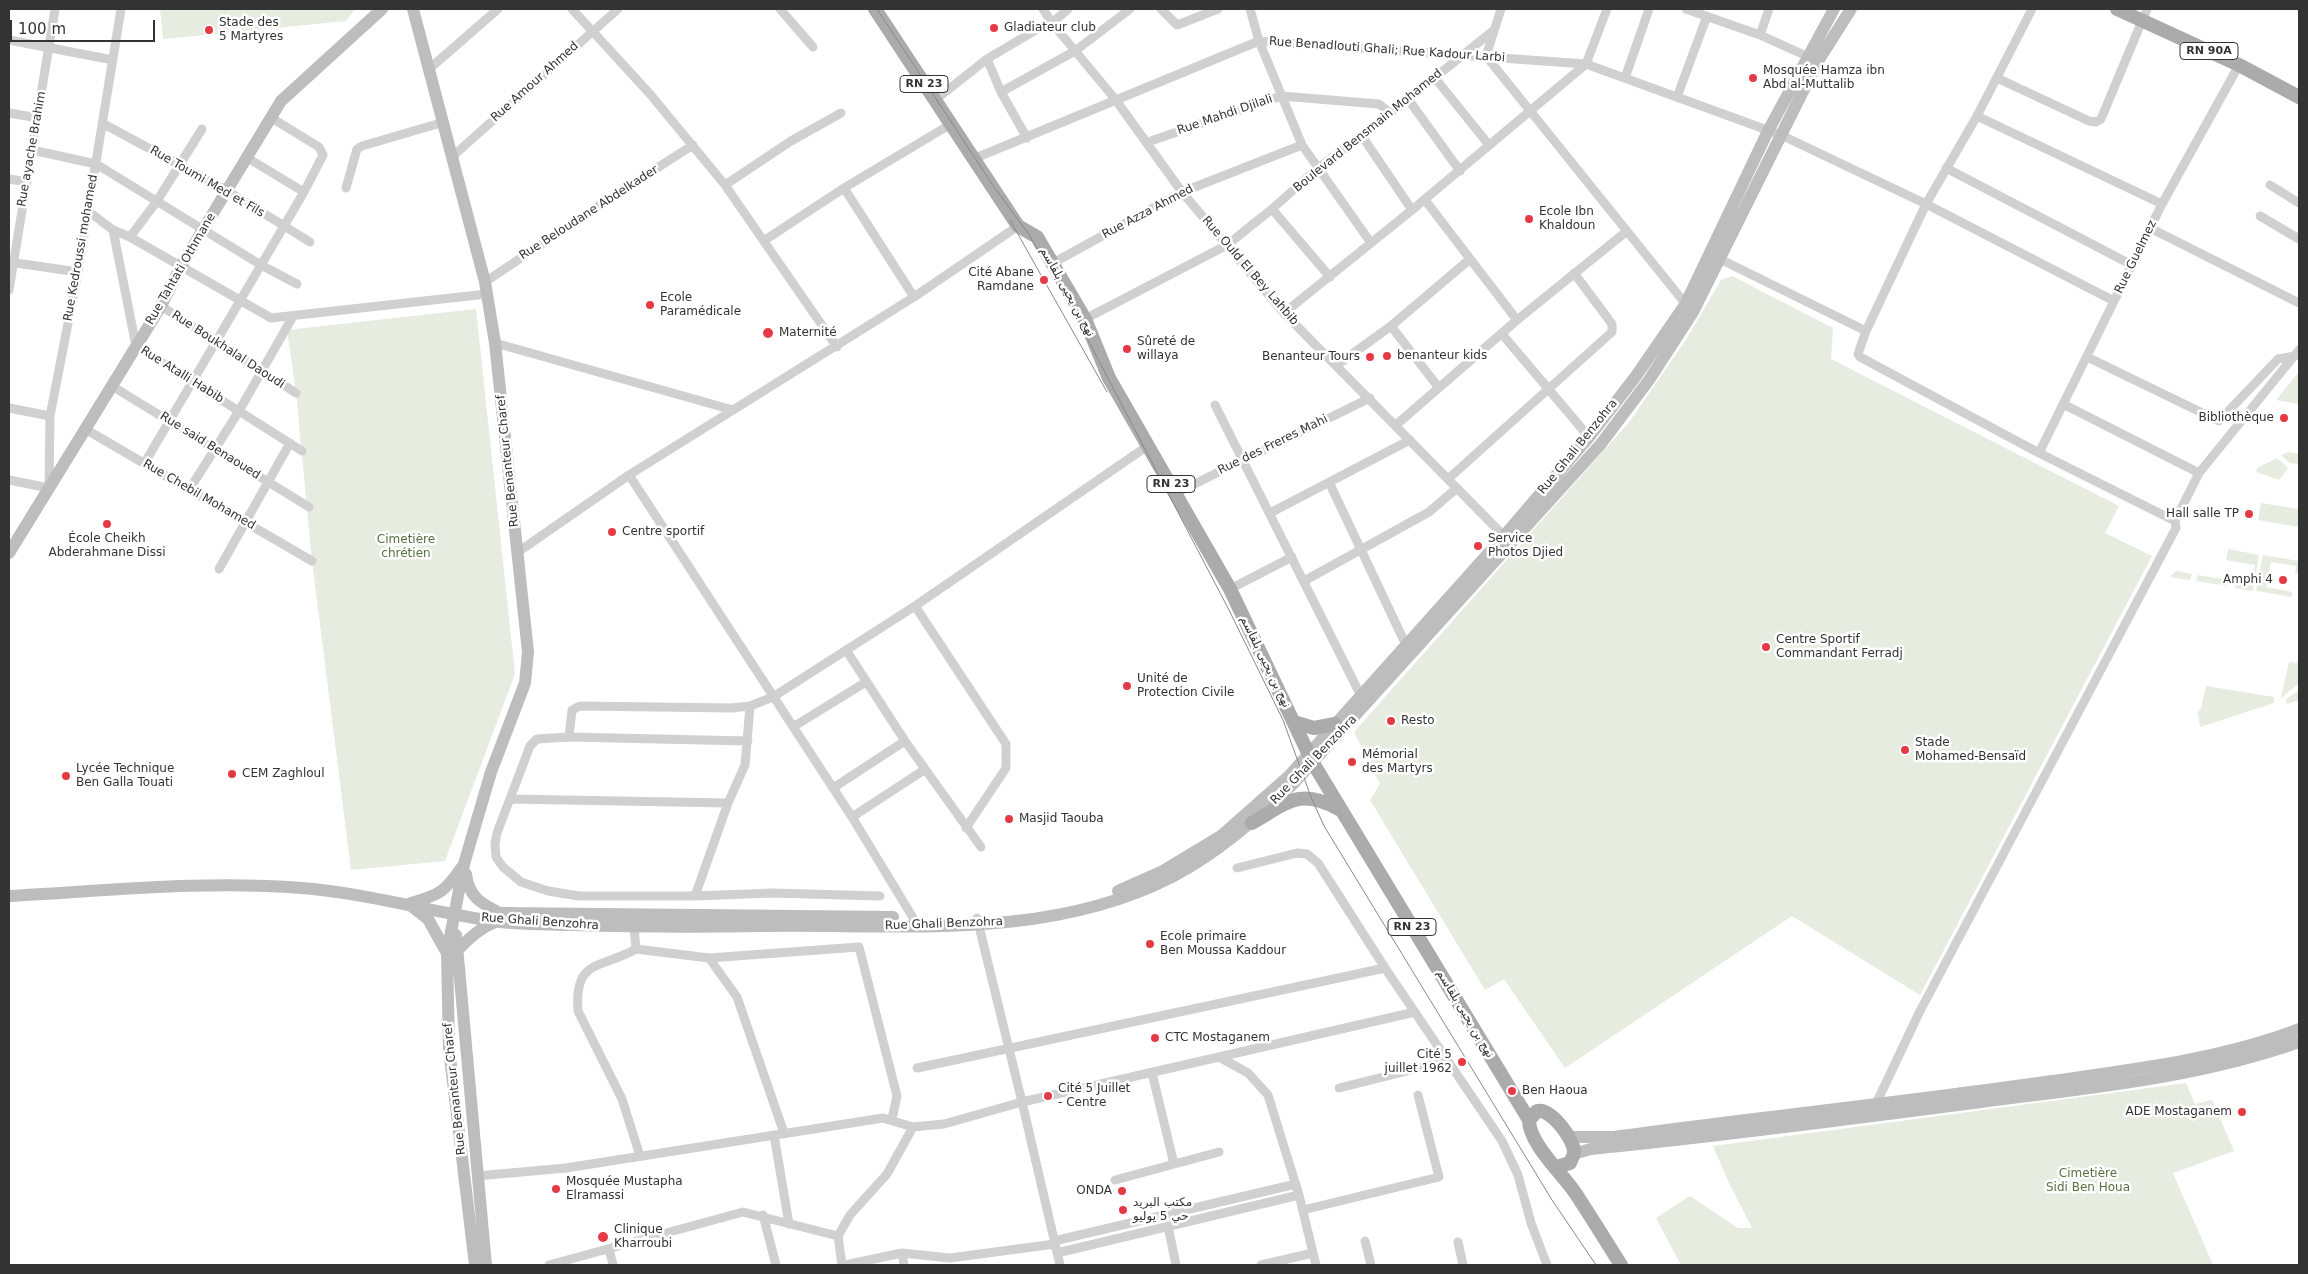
<!DOCTYPE html>
<html>
<head>
<meta charset="utf-8">
<style>
  body { margin:0 }
  #map { position:relative; width:2308px; height:1274px; overflow:hidden; background:#fff; font-family:"DejaVu Sans",sans-serif }
  canvas { display:block }
  .frame { position:absolute; inset:0; border:10px solid #333; pointer-events:none }
  .scale { position:absolute; left:10px; top:20px; width:145px; height:22px; box-sizing:border-box; border:2px solid #333; border-top:0; padding-left:6px; font-size:15px; line-height:18px; white-space:nowrap; color:#333; -webkit-text-stroke:4px #fff; paint-order:stroke }
</style>
</head>
<body>
<div id="map">
<canvas width="2308" height="1274"></canvas>
<div class="frame"></div>
<div class="scale">100 m</div>
</div>
<script>
const ctx = document.querySelector('canvas').getContext('2d');
ctx.lineJoin = 'round';
function fillPath(path, color) {
  ctx.fillStyle = color;
  ctx.fill(path, 'evenodd');
}
function strokePath(path, color, width, dash) {
  ctx.strokeStyle = color;
  ctx.lineWidth = width;
  ctx.lineCap = dash ? 'butt' : 'round';
  ctx.setLineDash(dash || []);
  ctx.stroke(path);
}
function write(font, color, halo, rows, align = 'center') {
  ctx.font = font + ' "DejaVu Sans","Noto Sans Arabic",sans-serif';
  ctx.lineWidth = 5;
  ctx.setLineDash([]);
  ctx.textBaseline = 'middle';
  ctx.strokeStyle = halo;
  ctx.fillStyle = color;
  for (const [text, x, y, turn = 0] of rows) {
    ctx.save();
    ctx.translate(x, y);
    ctx.rotate((+turn || 0) * Math.PI / 180);
    ctx.textAlign = isNaN(turn) ? turn : align;
    if (halo) ctx.strokeText(text, 0, 0);
    ctx.fillText(text, 0, 0);
    ctx.restore();
  }
}
fillPath(new Path2D(`
  M160,9H355L346,21L163,39Z
  M1732,276L1833,328L1831,359L2119,506L2105,533L2152,556L1920,995L1792,916L1565,1068L1504,979L1485,990L1370,800L1380,784L1354,732L1630,421L1687,338L1721,280Z
  M476,309L515,674L445,861L351,870L312,561L296,393L287,330Z
  M2299,372V404L2276,400Z
  M2289,452L2299,454V464L2290,463L2281,455Z
  M2277,458L2288,468L2279,480L2256,472L2257,468Z
  M2261,503L2299,509V527L2258,520Z
  M2228,549L2259,555L2253,591L2235,588L2236,581L2252,584L2255,565L2226,560Z
  M2263,555L2299,561V573H2295L2296,566L2271,562L2266,587L2292,592V597L2256,591Z
  M2176,571L2192,574L2190,580L2170,577Z
  M2198,575L2228,580L2227,586L2196,581Z
  M2298,659L2299,683L2281,698L2289,662L2297,663Z
  M2206,686L2274,697V703L2200,727L2198,712L2201,709Z
  M2299,690V700L2287,704L2286,699Z
  M2186,1083L2195,1104L2212,1100L2234,1151L2173,1173L2213,1265H1681L1656,1218L1690,1196L1738,1228H1752L1729,1183L1713,1146Z`), '#e6ecdf');
strokePath(new Path2D(`
  M572,9L650,94L725,185L837,347
  M780,9L813,47
  M1043,9L1052,23L1115,99L1182,192L1284,313L1508,540
  M1161,9L1177,25L1218,9
  M1250,9L1259,41L1302,145L1371,243
  M1501,9L1486,56L1688,307
  M1686,9L1760,35L1811,58
  M2032,9L1977,116L1926,204L1866,331L1858,354L1860,357L2039,453L2175,521
  M1760,35L1769,9
  M9,40L113,60
  M987,59L1001,92L1027,138
  M428,70L498,9
  M1435,78L1489,145
  M1625,78L1649,9
  M1997,78L2089,121L2096,122L2101,119L2147,9
  M1001,92L1075,51L1130,9
  M1677,97L1707,16
  M1408,99L1460,171
  M935,100L987,59L1046,24L1052,23L1068,9
  M9,113L38,118
  M1977,116L2162,204
  M102,123L226,190L310,242
  M1362,136L1412,210
  M1148,142L1281,96L1379,104L1390,113
  M32,150L96,164L261,265L297,284
  M453,156L618,9
  M246,157L304,192
  M973,159L1259,41L1586,64L1781,135L1926,204L2114,301
  M1946,168L2132,265
  M9,179L27,182
  M725,185L791,141L841,113
  M2270,185L2299,203
  M346,188L357,149L362,146L444,122
  M844,188L914,297
  M1425,200L1517,320
  M1272,209L1330,277
  M88,211L113,230L130,237L271,318L487,294
  M2260,216L2299,239
  M2150,228L2299,303
  M113,230L136,346L302,451
  M130,237L157,201L202,129
  M765,240L844,188L951,124
  M1720,259L1866,331
  M9,262L78,272
  M1053,263L1182,192L1302,145
  M485,282L615,195L693,145
  M9,290L55,9
  M161,306L296,393
  M1284,313L1412,210L1586,64L1607,9
  M1085,319L1227,245L1272,209L1318,168L1362,136L1494,30
  M1391,326L1439,388
  M1502,334L1589,437
  M495,343L733,410
  M2087,357L2219,421L2278,359L2295,356
  M1337,365L1391,326L1470,259
  M112,386L309,507
  M2063,404L2199,473
  M1215,405L1363,700
  M9,408L50,416
  M1396,425L1517,320L1627,231
  M85,429L312,561
  M2039,453L2162,204L2239,65
  M144,464L304,192L323,155L319,147L270,117
  M629,475L852,817L918,926
  M1448,479L1612,332V324L1574,273
  M9,480L49,488L50,416L78,272L121,9
  M1329,482L1405,643
  M189,490L239,411L292,318
  M1176,493L1370,398
  M1270,513L1410,440
  M518,552L629,475L914,297L1018,226
  M219,569L290,443
  M1304,581L1429,512L1457,488
  M1230,589L1292,557
  M915,606L1006,744V768L966,828
  M846,650L905,741L981,847
  M793,727L866,682
  M569,737L572,710L580,706L732,708L750,706L773,697L915,606L1149,445
  M748,741L569,737L537,739L530,746L497,833L495,844L496,857L503,867L521,882L548,891L579,896H695L773,893L880,896
  M833,788L905,741
  M510,799L728,803
  M852,817L924,770
  M1237,868L1297,853L1307,854L1318,863L1385,968L1502,1141L1518,1175L1531,1223L1547,1265
  M695,896L728,803L745,765L750,706
  M977,918L1022,1102L1219,1057L1248,1073L1268,1095L1299,1195L1316,1265
  M634,927L636,949L709,958L737,997L784,1133
  M636,949C601,969 574,958 578,1011L622,1099L640,1156
  M709,958L859,947L897,1096L892,1119
  M1219,1057L1415,1012
  M917,1068L1385,968
  M1152,1073L1174,1164
  M1339,1088L1447,1061
  M1874,1108L1919,1013L2176,528L2175,521L2199,473L2299,350
  M774,1135L789,1224
  M477,1176L566,1168L883,1118L913,1127L944,1124L1022,1102L1060,1265
  M1115,1180L1219,1152
  M1303,1210L1439,1177L1418,1095
  M763,1215L776,1265
  M1168,1226L1176,1265
  M1054,1241L1296,1184
  M1365,1241L1371,1265
  M1458,1242L1463,1265
  M609,1249L613,1265
  M902,1253L904,1265
  M1057,1253L1299,1195
  M549,1265L743,1212L838,1236
  M842,1265L838,1236L850,1215L887,1174L913,1127
  M845,1265L902,1253L950,1258L1055,1244
  M1261,1265L1313,1253`), '#d0d0d0', 9);
strokePath(new Path2D(`
  M413,9L485,282L495,343L528,652L525,683L491,772L464,864L447,953L449,1049L475,1265
  M9,553L161,306L181,266L281,101L382,9
  M466,874C469,897 480,903 500,913
  M1118,891L1163,871L1221,836L1289,776L1504,536L1589,437L1636,376L1685,305L1768,131L1834,9
  M9,896C106,891 204,880 302,888C364,893 424,910 486,920C514,925 544,924 572,925C637,927 701,927 766,926C901,924 1047,941 1172,877C1218,853 1256,819 1293,784L1600,445L1649,380L1693,312L1818,61L1851,9
  M411,903C439,895 445,892 462,867
  M410,905L428,919L447,953
  M503,913L893,917
  M456,935L486,1265
  M456,952C469,938 480,928 497,921
  M1568,1137H1614C1760,1117 1907,1102 2052,1081C2135,1069 2221,1059 2299,1029
  M1573,1154L1591,1149C1722,1136 1851,1119 1981,1102C2088,1088 2197,1078 2299,1042`), '#bdbdbd', 12);
strokePath(new Path2D(`
  M875,9L1018,226L1037,237L1085,319L1109,378L1230,589L1313,763L1529,1120
  M2117,9L2239,65L2299,97
  M1294,722L1314,728L1335,724
  M1252,823C1287,803 1299,787 1339,809
  M1556,1167L1570,1163C1571,1160 1574,1155 1574,1152C1574,1139 1551,1108 1537,1111L1529,1120C1529,1144 1563,1174 1576,1194C1591,1217 1606,1241 1621,1265`), '#ababab', 14);
strokePath(new Path2D(`
  M877,9L994,187L1028,233L1076,317L1229,610L1283,720L1311,797L1324,826L1552,1200L1596,1265
  M1010,220L1107,392`), '#888', 1);
for (const [x, y, r, color] of [
  [994,28,5,"#e63946"],
  [209,30,5,"#e63946"],
  [1753,78,5,"#e63946"],
  [1529,219,5,"#e63946"],
  [1044,280,5,"#e63946"],
  [650,305,5,"#e63946"],
  [768,333,6,"#e63946"],
  [1127,349,5,"#e63946"],
  [1387,356,5,"#e63946"],
  [1370,357,5,"#e63946"],
  [2284,418,5,"#e63946"],
  [2249,514,5,"#e63946"],
  [107,524,5,"#e63946"],
  [612,532,5,"#e63946"],
  [1478,546,5,"#e63946"],
  [2283,580,5,"#e63946"],
  [1766,647,5,"#e63946"],
  [1127,686,5,"#e63946"],
  [1391,721,5,"#e63946"],
  [1905,750,5,"#e63946"],
  [1352,762,5,"#e63946"],
  [232,774,5,"#e63946"],
  [66,776,5,"#e63946"],
  [1009,819,5,"#e63946"],
  [1150,944,5,"#e63946"],
  [1155,1038,5,"#e63946"],
  [1462,1062,5,"#e63946"],
  [1512,1091,5,"#e63946"],
  [1048,1096,5,"#e63946"],
  [2242,1112,5,"#e63946"],
  [556,1189,5,"#e63946"],
  [1122,1191,5,"#e63946"],
  [1123,1210,5,"#e63946"],
  [603,1237,6,"#e63946"]
]) {
  const dot = new Path2D();
  dot.arc(x, y, r, 0, 2 * Math.PI);
  ctx.fillStyle = color;
  ctx.fill(dot);
  strokePath(dot, '#fff', 2);
}
for (const [x, y, w] of [
  [2209,51,58],
  [924,84,48],
  [1171,484,48],
  [1412,927,48]
]) {
  const box = new Path2D();
  box.roundRect(x - w / 2, y - 8.5, w, 17, 4);
  ctx.fillStyle = '#fff';
  ctx.fill(box);
  strokePath(box, '#333', 1);
}
write('bold 11px', '#333', null, [
  ["RN 90A",2209,51],
  ["RN 23",924,84],
  ["RN 23",1171,484],
  ["RN 23",1412,927]
]);
write('12px', '#333', '#fff', [
  ["Stade des",219,23],
  ["5 Martyres",219,37],
  ["Gladiateur club",1004,28],
  ["Mosquée Hamza ibn",1763,71],
  ["Abd al-Muttalib",1763,85],
  ["Ecole Ibn",1539,212],
  ["Khaldoun",1539,226],
  ["Cité Abane",1034,273,"right"],
  ["Ramdane",1034,287,"right"],
  ["Ecole",660,298],
  ["Paramédicale",660,312],
  ["Maternité",779,333],
  ["Sûreté de",1137,342],
  ["willaya",1137,356],
  ["benanteur kids",1397,356],
  ["Benanteur Tours",1360,357,"right"],
  ["Bibliothèque",2274,418,"right"],
  ["Hall salle TP",2239,514,"right"],
  ["Centre sportif",622,532],
  ["École Cheikh",107,539,"center"],
  ["Abderahmane Dissi",107,553,"center"],
  ["Service",1488,539],
  ["Photos Djied",1488,553],
  ["Amphi 4",2273,580,"right"],
  ["Centre Sportif",1776,640],
  ["Commandant Ferradj",1776,654],
  ["Unité de",1137,679],
  ["Protection Civile",1137,693],
  ["Resto",1401,721],
  ["Stade",1915,743],
  ["Mohamed-Bensaïd",1915,757],
  ["Mémorial",1362,755],
  ["des Martyrs",1362,769],
  ["Lycée Technique",76,769],
  ["Ben Galla Touati",76,783],
  ["CEM Zaghloul",242,774],
  ["Masjid Taouba",1019,819],
  ["Ecole primaire",1160,937],
  ["Ben Moussa Kaddour",1160,951],
  ["CTC Mostaganem",1165,1038],
  ["Cité 5",1452,1055,"right"],
  ["juillet 1962",1452,1069,"right"],
  ["Cité 5 Juillet",1058,1089],
  ["- Centre",1058,1103],
  ["Ben Haoua",1522,1091],
  ["ADE Mostaganem",2232,1112,"right"],
  ["Mosquée Mustapha",566,1182],
  ["Elramassi",566,1196],
  ["ONDA",1112,1191,"right"],
  ["مكتب البريد",1133,1203],
  ["حي 5 يوليو",1133,1217],
  ["Clinique",614,1230],
  ["Kharroubi",614,1244]
], 'left');
write('12px', '#333', '#fff', [
  ["Rue Benadlouti Ghali; Rue Kadour Larbi",1387,50,4],
  ["Rue Amour Ahmed",535,82,-42],
  ["Rue Mahdi Djilali",1225,115,-19],
  ["Boulevard Bensmain Mohamed",1368,131,-39],
  ["Rue ayache Brahim",32,149,-80],
  ["Rue Toumi Med et Fils",207,182,30],
  ["Rue Azza Ahmed",1148,212,-28],
  ["Rue Beloudane Abdelkader",589,213,-33],
  ["Rue Kedroussi mohamed",81,248,-80],
  ["Rue Guelmez",2136,257,-64],
  ["Rue Tahtati Othmane",181,269,-60],
  ["Rue Ould El Bey Lahbib",1250,271,49],
  ["نهج بن يحيى بلقاسم",1067,292,61],
  ["Rue Boukhalal Daoudi",228,350,33],
  ["Rue Atalli Habib",182,375,32],
  ["Rue des Freres Mahi",1273,445,-26],
  ["Rue said Benaoued",210,446,32],
  ["Rue Ghali Benzohra",1578,447,-51],
  ["Rue Benanteur Charef",508,461,-96],
  ["Rue Chebil Mohamed",199,495,30],
  ["نهج بن يحيى بلقاسم",1265,662,64],
  ["Rue Ghali Benzohra",1314,760,-46],
  ["Rue Ghali Benzohra",540,922,4],
  ["Rue Ghali Benzohra",944,924,-2],
  ["نهج بن يحيى بلقاسم",1465,1014,59],
  ["Rue Benanteur Charef",455,1089,-96]
]);
write('12px', '#56703f', '#fff', [
  ["Cimetière",406,540],
  ["chrétien",406,554],
  ["Cimetière",2088,1174],
  ["Sidi Ben Houa",2088,1188]
]);
</script>
</body>
</html>
